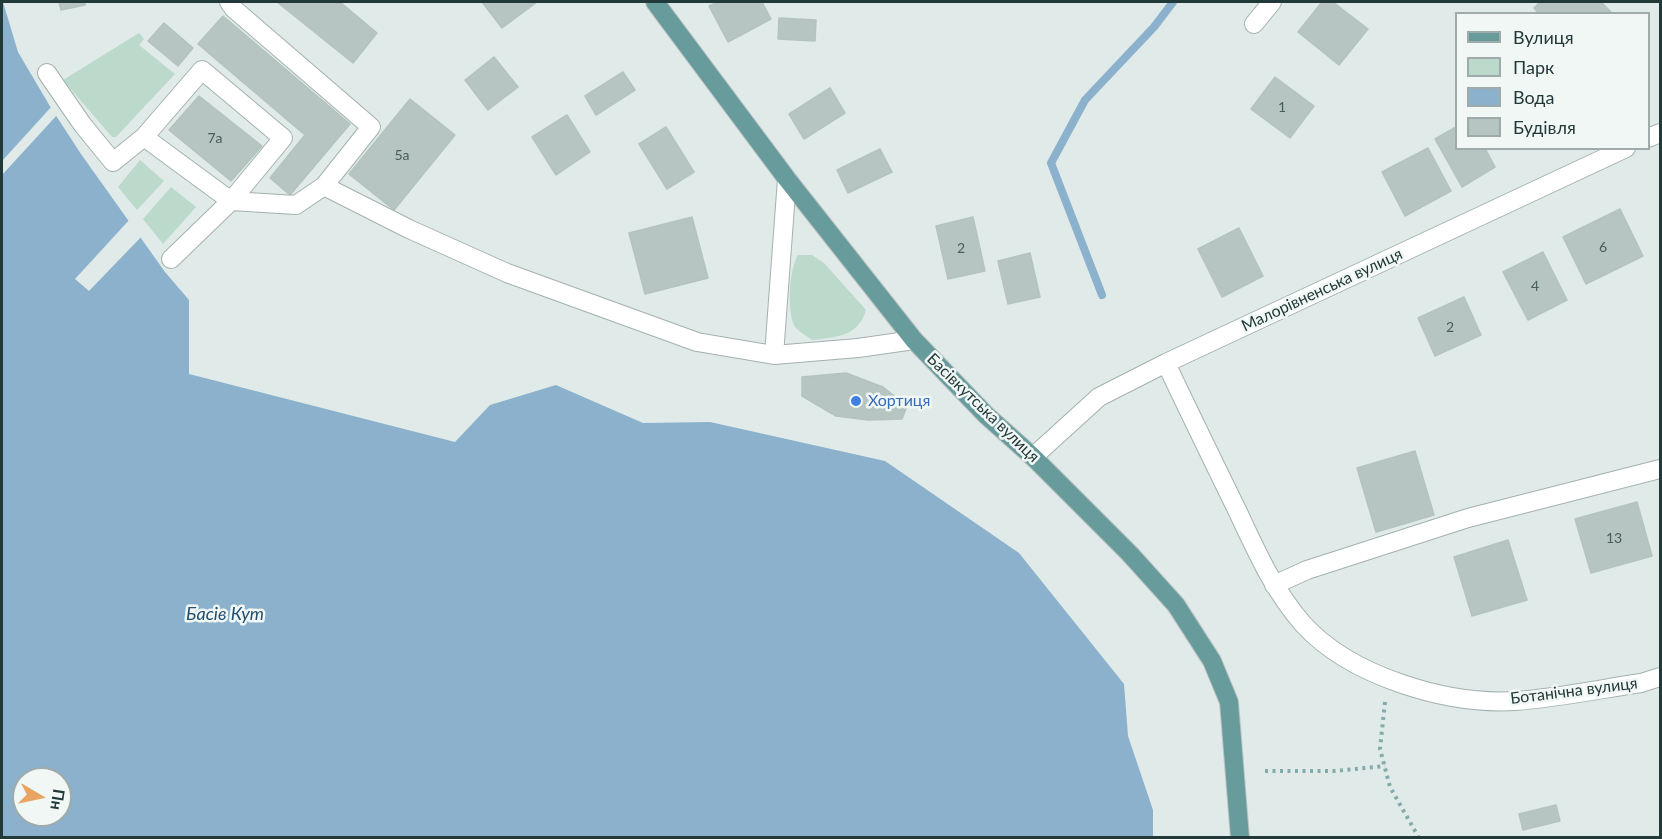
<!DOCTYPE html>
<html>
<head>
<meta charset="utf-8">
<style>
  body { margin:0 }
  #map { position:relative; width:1662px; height:839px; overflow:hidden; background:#e0eae8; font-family:Lato,sans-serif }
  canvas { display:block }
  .frame { position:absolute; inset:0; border:3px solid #223939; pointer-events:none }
  .legend { position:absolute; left:1455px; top:12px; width:195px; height:138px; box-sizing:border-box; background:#f1f7f5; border:2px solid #9eabaa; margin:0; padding:8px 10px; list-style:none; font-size:18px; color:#223939 }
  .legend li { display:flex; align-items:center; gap:12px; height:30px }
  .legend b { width:30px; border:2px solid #9eabaa }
  .north { position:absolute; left:12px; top:767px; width:60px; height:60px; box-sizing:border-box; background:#f1f7f5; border:2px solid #9eabaa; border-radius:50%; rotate:99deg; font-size:16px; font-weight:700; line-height:24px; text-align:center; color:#223939 }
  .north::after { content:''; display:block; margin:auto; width:21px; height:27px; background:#e8a561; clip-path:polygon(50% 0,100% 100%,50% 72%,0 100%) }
</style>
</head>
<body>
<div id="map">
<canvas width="1662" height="839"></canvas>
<div class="frame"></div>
<ul class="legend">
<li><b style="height:8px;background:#689c9c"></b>Вулиця</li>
<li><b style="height:16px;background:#bbdacb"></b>Парк</li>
<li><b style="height:16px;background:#8cb1cc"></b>Вода</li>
<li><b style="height:16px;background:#b6c5c2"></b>Будівля</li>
</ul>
<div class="north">Пн</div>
</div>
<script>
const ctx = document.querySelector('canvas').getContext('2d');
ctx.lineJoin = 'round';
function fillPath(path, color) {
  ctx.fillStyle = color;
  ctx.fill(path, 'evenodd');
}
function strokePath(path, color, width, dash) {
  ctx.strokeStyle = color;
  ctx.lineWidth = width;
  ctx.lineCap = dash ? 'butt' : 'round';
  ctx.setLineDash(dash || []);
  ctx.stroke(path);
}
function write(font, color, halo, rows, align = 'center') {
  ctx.font = font + ' Lato,sans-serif';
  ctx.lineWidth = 5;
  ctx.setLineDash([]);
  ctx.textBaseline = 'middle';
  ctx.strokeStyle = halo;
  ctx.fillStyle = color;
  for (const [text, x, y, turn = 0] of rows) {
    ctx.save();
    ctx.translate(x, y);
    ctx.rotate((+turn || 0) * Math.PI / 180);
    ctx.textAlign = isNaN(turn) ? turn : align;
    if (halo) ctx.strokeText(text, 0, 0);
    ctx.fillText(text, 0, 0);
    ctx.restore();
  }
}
fillPath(new Path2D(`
  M139,33L144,39L139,45L175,74L116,137H112L63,80Z
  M140,160L164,181L137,210L118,187Z
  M171,187L196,207L163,244L143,219Z
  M798,255H812L824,263L866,310C858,337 836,337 812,340C807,336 797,331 794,325C787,309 789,270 798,255Z`), '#bbdacb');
fillPath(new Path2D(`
  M2,2H3L18,52L51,108L81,154L165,272L189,300V374L455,442L490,405L556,385L643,423L710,422L885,461L1019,553L1124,684L1128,736L1153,810V837L2,838ZM24,779H60V815H24Z`), '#8cb1cc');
fillPath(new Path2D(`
  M53,105L58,114L2,175V161Z
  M131,218L143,235L89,291L75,279Z`), '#e0eae8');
strokePath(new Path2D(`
  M1102,295L1051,163L1085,100L1154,27L1173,2`), '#8cb1cc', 8);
const building = new Path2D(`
  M59,2H85V5L61,10Z
  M277,2H340L377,33L353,63Z
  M482,2H537L502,28Z
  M718,2H762L771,19L728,42L709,6Z
  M1322,2H1333L1368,29L1339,65L1298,32Z
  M1540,2H1601L1613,14H1539L1534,8Z
  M223,16L350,124L290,195L270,178L305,135L198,44Z
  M779,18L816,20L815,41L778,39Z
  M164,23L193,48L178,66L148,41Z
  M494,57L518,87L488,110L465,80Z
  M623,72L635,90L596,115L585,96Z
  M1275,77L1314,106L1290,138L1251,109Z
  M830,88L845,113L804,139L789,114Z
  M199,96L262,146L231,181L169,130Z
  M410,99L455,135L394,210L349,174Z
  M567,115L590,152L556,175L532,137Z
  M666,127L694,172L667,189L639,144Z
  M1456,127V148H1485L1495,167L1462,187L1435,139Z
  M1428,148L1451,191L1405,216L1382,172Z
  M880,149L892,172L848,193L837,170Z
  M1620,209L1643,256L1586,284L1563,237Z
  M692,217L708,278L645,294L629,233Z
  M973,217L985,271L948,279L936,226Z
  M1239,228L1263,276L1222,297L1198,249Z
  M1543,252L1567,300L1528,320L1503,272Z
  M1030,253L1040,297L1008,304L998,261Z
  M1464,297L1481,335L1435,356L1418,318Z
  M846,373L883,387L907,406L902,419L868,420L836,416L802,396V377Z
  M1415,451L1434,515L1376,532L1357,468Z
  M1637,502L1652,556L1591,573L1575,519Z
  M1508,540L1527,600L1472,616L1454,557Z
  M1556,805L1560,821L1523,830L1519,814Z`);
fillPath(building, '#b6c5c2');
strokePath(building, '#b3c3c1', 1.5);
const minor = new Path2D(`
  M229,2L234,9L371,127L324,186L409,229L507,273L697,342L774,355L858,348L914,340
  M1254,24L1272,2
  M47,73L82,124L113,162L144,137
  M1648,138L1660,133
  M171,259L231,201L144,137L202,70L283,138L231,201L296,205L324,186
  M774,355L787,179
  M1166,363C1189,412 1213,461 1237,510C1256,550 1273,590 1303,624C1350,676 1446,705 1515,701C1557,698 1600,689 1641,683L1660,677
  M1033,457L1099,397L1166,363L1626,148
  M1274,585L1307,570L1468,518L1660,469`);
const major = new Path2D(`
  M655,2L787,179L914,340L986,415L1033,457L1130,554L1176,605L1212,661L1229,702L1240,838`);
strokePath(minor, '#a3b1b0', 20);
strokePath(major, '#bdc4c4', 20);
strokePath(new Path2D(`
  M1385,702L1380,749L1390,787L1419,838
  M1265,771H1334L1385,766`), '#83aba9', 4, [3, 4.5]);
strokePath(minor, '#fff', 18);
strokePath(major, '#689c9c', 18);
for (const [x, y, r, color] of [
  [856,401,6,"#3f7fe0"]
]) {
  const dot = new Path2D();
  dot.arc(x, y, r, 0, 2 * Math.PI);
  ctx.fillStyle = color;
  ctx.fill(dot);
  strokePath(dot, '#f1f7f5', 2);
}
write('14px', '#475c5b', null, [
  ["1",1282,107],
  ["7а",215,138],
  ["5а",402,155],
  ["6",1603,247],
  ["2",961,248],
  ["4",1535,286],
  ["2",1450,327],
  ["13",1614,538]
]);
write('16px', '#223939', '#f1f7f5', [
  ["Малорівненська вулиця",1322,290,-25],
  ["Басівкутська вулиця",983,408,44],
  ["Ботанічна вулиця",1574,691,-7]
]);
write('16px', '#366cbe', '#f1f7f5', [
  ["Хортиця",868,401]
], 'left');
write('italic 18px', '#214f70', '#f1f7f5', [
  ["Басів Кут",225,614]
]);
</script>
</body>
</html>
